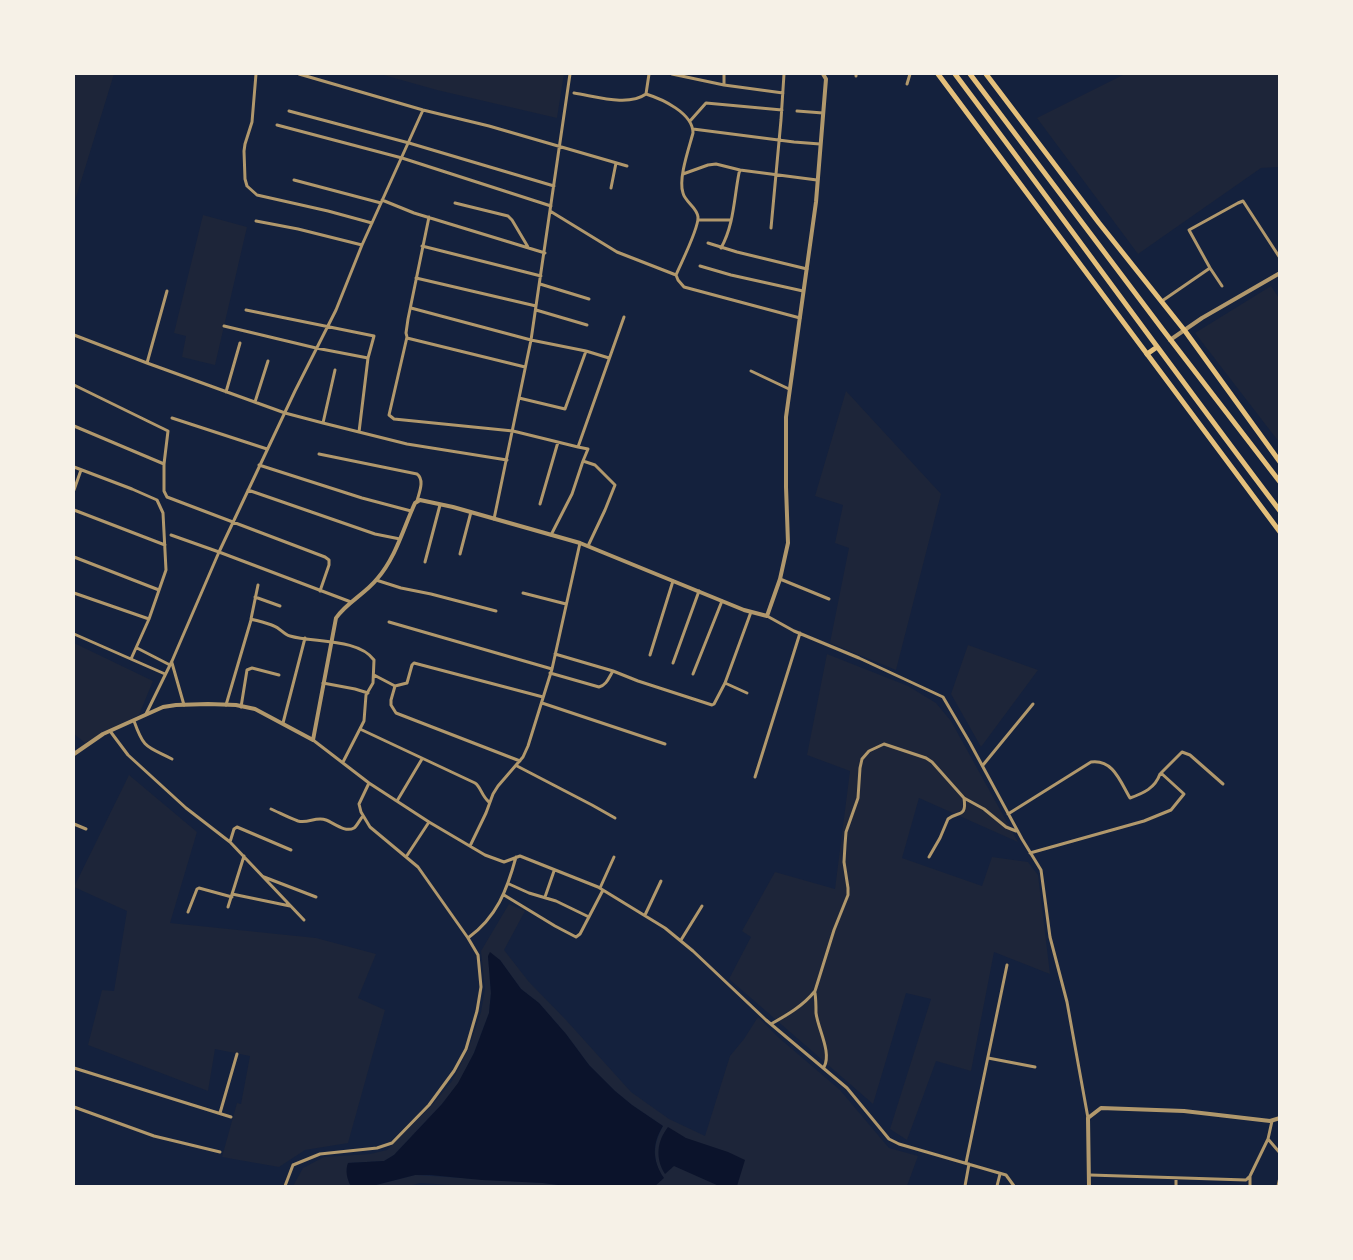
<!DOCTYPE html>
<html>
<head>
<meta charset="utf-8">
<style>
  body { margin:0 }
  #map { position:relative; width:1353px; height:1260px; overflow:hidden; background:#14213d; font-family:Lato,sans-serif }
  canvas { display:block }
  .frame { position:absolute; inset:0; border:75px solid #f6f1e7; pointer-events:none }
</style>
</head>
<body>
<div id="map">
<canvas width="1353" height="1260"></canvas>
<div class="frame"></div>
</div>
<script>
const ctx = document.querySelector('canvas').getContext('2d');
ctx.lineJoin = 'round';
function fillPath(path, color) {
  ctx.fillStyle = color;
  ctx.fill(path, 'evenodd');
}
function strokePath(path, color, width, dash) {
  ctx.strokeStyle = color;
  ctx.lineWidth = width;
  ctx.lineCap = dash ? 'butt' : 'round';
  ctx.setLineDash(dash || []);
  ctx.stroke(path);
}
fillPath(new Path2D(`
  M74,74H114L74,204Z
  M380,74H564L557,118L437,90Z
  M1125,74H1279V167L1261,168L1138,254L1037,118Z
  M203,215L247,227L215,365L182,357L186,336L174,333Z
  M1271,286L1279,298V442L1195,333Z
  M846,391L941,494L896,670L830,643L849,548L835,543L843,505L815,496Z
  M74,643L153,681L139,715L85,743L74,734Z
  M968,645L1038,670L981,747L951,694Z
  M827,654L908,686L936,703L951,721L1018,842L919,798L902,858L982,886L992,857L1028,862L1038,875L1050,974L994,952L971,1071L936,1061L907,1140L890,1129L931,999L906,993L873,1104L729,979L751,937L742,931L775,872L835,889L850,771L807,755Z
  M129,775L197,832L170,923L316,938L376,954L358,998L385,1010L348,1143L305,1150L279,1167L222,1157L237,1103L241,1104L250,1056L215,1049L208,1091L88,1045L102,990L114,991L127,911L74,887Z
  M509,904L525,911L504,950L529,982L566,1020L631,1092L669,1119L705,1136L730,1056L744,1039L758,1017L778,1037L840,1090L889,1148L918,1156L907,1186H655L663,1178C652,1160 653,1144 663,1126L632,1105L615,1091L589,1065L566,1034L539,1003L521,989L500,960L488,956L491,993L489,1013L474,1053L459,1083L442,1104L394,1155L384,1161L348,1163L349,1183L351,1186H293L303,1168L324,1157L370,1154L387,1150L433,1104L452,1081L468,1050L481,1012L485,989L481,951Z
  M415,1175L543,1183L566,1186H466L420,1183L409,1186H372Z`), '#1d2539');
fillPath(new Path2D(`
  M490,952L500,960L521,989L539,1003L566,1034L589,1065L615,1091L632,1105L663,1126C652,1143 652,1161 664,1178L655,1186H566L543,1183L482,1180L430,1175H415L372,1186H351C347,1180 345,1170 348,1163L384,1161L394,1155L442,1104L458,1083L474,1053L489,1013L491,993L488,956Z
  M668,1127L686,1138L728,1152L745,1160L737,1186H719L674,1166L665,1174C655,1158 657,1141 668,1127Z`), '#0b132b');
strokePath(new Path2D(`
  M256,74L252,122L245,144L244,151L245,179L247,186L257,195L328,211L372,223
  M299,74L423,110L489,126L627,166
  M672,74L724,85L783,93
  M856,76V74
  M907,84L910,74
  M724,85V74
  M574,93C595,96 628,107 646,94L649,74
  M646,94C662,99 693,113 693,133C689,148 678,179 683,193C685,202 697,207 698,217C699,228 681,263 676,275
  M289,111L409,143L554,186
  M797,111L823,113
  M690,121L706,103L782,110
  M277,125L402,158L551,206
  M693,129L794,142L820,144
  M683,174L708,165L716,164L740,170
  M294,180L381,203
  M611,188L616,163
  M382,200L414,213L545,253
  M455,203L508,216L512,220L528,247
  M550,211L617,252L676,275L678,280L684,287L800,318
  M429,217L408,319L406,333L407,337L389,415L394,419L513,431L578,447L624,317
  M698,220H731
  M256,221L298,229L362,245
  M771,228L781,120L784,74
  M708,243L737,252L807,269
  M422,246L541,276
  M721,248C734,225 734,198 739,173L740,170L817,180
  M700,266L731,275L803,291
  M1210,268L1222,286
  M416,278L536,306
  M540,284L589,299
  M1162,301L1210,268L1189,230L1238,203L1243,201L1280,258
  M411,308L531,340L586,351L609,358
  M246,310L374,336L368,358L359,432
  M536,310L587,325
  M224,326L316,348L368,358
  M74,335L147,363L285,413L323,423L407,444L507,460
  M407,338L525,367
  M147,363L167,291
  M751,371L789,389
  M74,385L168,431L164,464
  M226,392L240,343
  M519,398L565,409L586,351
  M255,402L268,361
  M172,418L267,449
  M323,423L335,370
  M74,426L164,464V491L167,497L325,557L329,560V565L320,591
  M578,447L588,449L583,461L595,465L615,485L605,510L588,546
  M319,454L417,474C425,480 419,493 417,501
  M259,465L362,498L411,511
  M74,467L132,489L157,500L163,513L166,570L149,619L131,659
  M74,490L81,470
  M248,490L375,534L400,539
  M540,504L558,442
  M74,510L165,545
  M494,519L531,340L570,74
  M551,535L572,494L583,461
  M460,554L471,512
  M74,557L159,590
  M425,562L440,505
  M780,579L829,599
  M376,580L401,588L431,594L496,611
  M258,585L251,619C258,621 267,623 274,626C280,628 283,634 290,636C313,643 358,638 374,660L373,683L366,695L364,721L343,762
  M74,593L149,619
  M523,593L566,604
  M255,597L280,606
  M351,602L219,552L295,391L336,310L362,245L423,110
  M767,616L794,631L859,658L943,697L970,743L1022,839L1041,870L1050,937L1067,1002L1088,1118
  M389,622L552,669
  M74,634L165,674
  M137,648L170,665
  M555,654L613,671L638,681L712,705L714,704L725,683L751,612
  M650,655L673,581
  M172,663L184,705
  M673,663L699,591
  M550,673L599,687C607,685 609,677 613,671
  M693,674L722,601
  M374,675L395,686
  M323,683L355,689L368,693
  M725,683L747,693
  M542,703L665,744
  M226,705L251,620
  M241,707L247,670L252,668L279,675
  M146,714L172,661L219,552L171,535
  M134,721C144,749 146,746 172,759
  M283,723L305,638
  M360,729L475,783C481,787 481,795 489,802
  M110,731L128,755L186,808L230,842L304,920
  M313,740L369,783L429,822L485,855L504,862L520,856L598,887L665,928L693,951L766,1020L847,1088L889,1139L899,1144L1006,1175L1014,1186
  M520,761L396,713L391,705V700L395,686L407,683L412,665L414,663L543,697
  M983,765L1033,704
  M517,766L592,805L615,818
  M755,777L800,633
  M964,798L984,809L1006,827L1016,831
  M397,801L422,759
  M271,809C280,813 289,818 298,821C308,824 316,816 326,820C334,823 345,833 354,828C357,826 360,819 363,816
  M1008,814L1091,762C1113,759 1120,781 1130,798C1144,793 1155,788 1160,774
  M74,824L86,829
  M230,842L234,829L237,827L291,850
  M470,846L486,813L493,794L498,786L523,757L528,746L552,669L580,543
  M1030,853L1144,821L1171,810L1184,794L1161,773L1182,752L1190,755L1223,784
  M406,857L429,822
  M264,877L316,897
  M509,884L529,893L556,901L589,917
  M600,888L614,857
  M232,894L290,906
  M504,895L555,926L576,937L580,934L603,890
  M545,897L554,871
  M228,907L244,856
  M188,912L197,889L199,888L232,897
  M645,915L661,881
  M468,938C497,917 507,890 516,857
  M681,940L702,906
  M815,993C816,1000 816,1007 816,1013C818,1029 832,1053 824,1067
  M771,1024C787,1015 803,1006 815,991L834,930L848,895V888L844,862L845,845L846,832L858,798L860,768L862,759L869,751L884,744L926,758L932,762L964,798C967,818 958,811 948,819L940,838L929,857
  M988,1058L1035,1067
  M74,1068L231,1117
  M74,1107L154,1136L220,1152
  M220,1113L237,1054
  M1272,1121L1268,1139L1280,1153
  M966,1163L1007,965
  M1090,1175L1246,1180L1250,1176L1268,1139
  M1176,1178V1186
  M285,1186L293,1165L320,1154L377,1148L392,1143L429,1105L454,1071L466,1049L477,1011L481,987L478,955L468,938L418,867L370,827L361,812L359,804L369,783
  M965,1186L969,1164
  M997,1186L1000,1174
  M1250,1186V1176
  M1278,1186L1280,1177`), '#b1986c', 3);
strokePath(new Path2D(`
  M1170,340L1202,318L1280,273
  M74,754L103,734L163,707L176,705L208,704L236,705L255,709L313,740L336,618C346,603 365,594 377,579C396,557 403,529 415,503L420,500L453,507L580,543L744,610L767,616L780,579L788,543L786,487V417L816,202L826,79L823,74
  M1089,1186L1088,1118L1101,1108L1184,1111L1270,1121L1280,1118`), '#b1986c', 4);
strokePath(new Path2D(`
  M938,74L1280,532
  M986,74L1099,223L1185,331L1280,462`), '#e5c07b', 5);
strokePath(new Path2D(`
  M955,74C1064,219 1170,366 1280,511
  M970,74L1163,330L1280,482
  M1147,354L1157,347`), '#e5c07b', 5);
</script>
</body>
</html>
